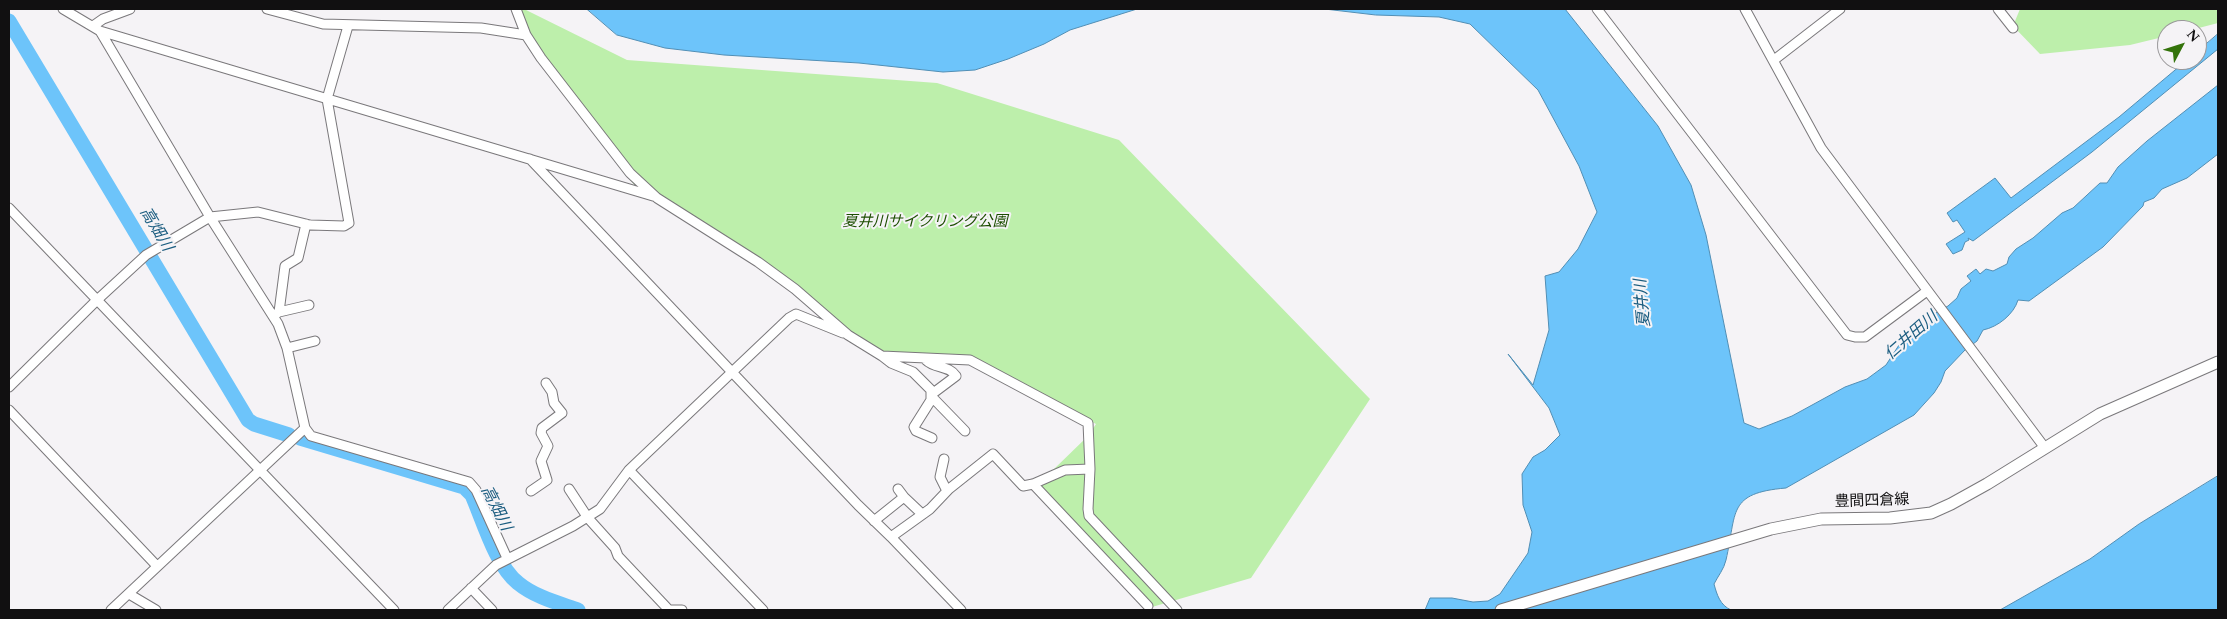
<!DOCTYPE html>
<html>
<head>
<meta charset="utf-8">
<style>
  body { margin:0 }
  #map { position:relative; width:2227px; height:619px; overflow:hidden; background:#f5f3f6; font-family:Spectral,serif }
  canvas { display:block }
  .frame { position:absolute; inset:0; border:10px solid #111011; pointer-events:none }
  .north { position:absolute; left:2157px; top:20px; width:50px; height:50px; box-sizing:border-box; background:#f5f3f6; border:1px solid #9a989a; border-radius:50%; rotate:50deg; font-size:14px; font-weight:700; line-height:20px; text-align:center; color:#111011 }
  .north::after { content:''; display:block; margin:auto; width:18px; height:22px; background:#34730b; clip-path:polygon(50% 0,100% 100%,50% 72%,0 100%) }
</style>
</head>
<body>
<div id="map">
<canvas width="2227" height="619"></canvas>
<div class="frame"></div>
<div class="north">N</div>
</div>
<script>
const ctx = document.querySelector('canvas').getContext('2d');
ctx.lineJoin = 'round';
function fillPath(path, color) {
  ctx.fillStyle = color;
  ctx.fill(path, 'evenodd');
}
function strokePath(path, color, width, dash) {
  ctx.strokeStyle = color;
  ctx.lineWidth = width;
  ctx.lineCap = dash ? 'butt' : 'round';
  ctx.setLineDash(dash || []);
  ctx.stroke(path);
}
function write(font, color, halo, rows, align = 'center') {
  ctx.font = font + ' Spectral,"Noto Sans JP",serif';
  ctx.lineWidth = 4;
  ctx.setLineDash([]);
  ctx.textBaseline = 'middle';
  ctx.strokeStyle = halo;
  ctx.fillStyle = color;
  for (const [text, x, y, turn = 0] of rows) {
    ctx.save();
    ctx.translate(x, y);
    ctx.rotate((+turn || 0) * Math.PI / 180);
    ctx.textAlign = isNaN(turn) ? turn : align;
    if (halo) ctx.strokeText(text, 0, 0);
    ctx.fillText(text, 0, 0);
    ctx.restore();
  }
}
fillPath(new Path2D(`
  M515,9H524L627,60L937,83L1119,140L1370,399L1251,578L1152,607L1034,480L1053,470L1088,436L1096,424L978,363L884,359L758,264L638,190L538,58Z
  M2020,9H2218V23L2191,30H2167V36L2130,45L2040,54L2013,26Z`), '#bdefab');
const water = new Path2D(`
  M587,9H1137L1070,30L1044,44L1008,59L975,70L943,72L859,63L724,55L665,48L617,35Z
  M1325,9H1565L1658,126L1691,185L1706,235L1744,423L1759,429L1792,416L1845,387L1867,379L1886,365L1899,345L1937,312L1948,306L1957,298L1961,289L1971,281L1967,276L1976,269L1980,274L1986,269L1993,271L2007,264L2009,257L2016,249L2033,238L2062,213L2073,208L2100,183H2107L2118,167L2147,141L2218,85V154L2187,178L2162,189L2154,198L2144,202L2143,206L2103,247L2029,301L2018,300C2014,314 1998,327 1983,330L1977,341L1965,350L1945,371L1941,382L1934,393L1914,415L1786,488C1727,493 1737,512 1726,560C1724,569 1718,576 1714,584C1717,595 1720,605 1731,610H1425L1430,598H1452L1473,602L1488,601L1500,594L1528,553L1532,532L1523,505L1522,474L1533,457L1545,450L1560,435L1549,408L1508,354L1533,385L1549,330L1545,276L1559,272L1578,249L1597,212L1579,166L1538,90L1470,24L1439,17L1376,15Z
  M2218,34V49L2092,152L1973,241L1968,238L1969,240L1965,242L1962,250L1953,254L1946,244L1965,232L1957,220L1953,222L1947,213L1995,178L2011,198L2119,117L2187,60H2197V52Z
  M2218,476V610H2000L2090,559L2139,524Z`);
fillPath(water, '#6dc4fa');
strokePath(water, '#518eb4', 1);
strokePath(new Path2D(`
  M9,21L248,420L254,424L289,435
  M300,438L464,487L472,495C483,520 496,566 518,583C535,597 558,603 578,610`), '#6dc4fa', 15);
const minor = new Path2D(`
  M63,9L100,31L653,196
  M267,9L323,24L481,28L526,35
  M516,9L526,35L541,58L630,173L657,198L758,262L795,289L848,335L882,356L970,360L1088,423L1090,469L1088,509L1089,516L1177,610
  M1597,9L1847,335L1855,337H1865L1927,291
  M1745,9L1821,148L2045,448
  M1998,9L2013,28
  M93,26L103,19L130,9
  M100,31L210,217L278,324L287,348L305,428
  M1774,60L1840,9
  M530,159L858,505L891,537L930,509L949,489L993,454L1023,486L1033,484L1065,470L1090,469
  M9,208L394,610
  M279,312L309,305
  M273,316L279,312L285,266L298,258L306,224
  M287,348L315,341
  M882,356L891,363L913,372L931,390V400L914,427L916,431L932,438
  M926,360C935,369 949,365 956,376L932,394
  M9,387L96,301L146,255L210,217L258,212L310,225L344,226L349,223L327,99L348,26
  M932,397L965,431
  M9,410L157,566
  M944,459L940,477L947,491
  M629,470L763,610
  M1033,484L1148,606
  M569,489L588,518L615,548L618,556L669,610H682
  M898,489L904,497L922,514
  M531,491L547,480L541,461L548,446L541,433L542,428L562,413L554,403L552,392L546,383
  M874,521L904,497
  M891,537L961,610
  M471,588L492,610
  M129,594L156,610
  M111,610L305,428L311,436L469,482L476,490L507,558
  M448,610L496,565L573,526L600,509L629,470L789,318L796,314L843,333`);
const major = new Path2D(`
  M1501,610L1771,529L1821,519L1890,518L1931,513L1951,504L1987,484L2100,414L2218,362`);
strokePath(minor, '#7a787b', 11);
strokePath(major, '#7a787b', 13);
strokePath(minor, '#fff', 9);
strokePath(major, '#fff', 11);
write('italic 15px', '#1d4e01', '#f5f3f6', [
  ["夏井川サイクリング公園",925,223]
]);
write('15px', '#111011', '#f5f3f6', [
  ["豊間四倉線",1872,502,-2]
]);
write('italic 16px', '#1b5d80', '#f5f3f6', [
  ["高畑川",155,230,59],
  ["夏井川",1644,303,-95],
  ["仁井田川",1912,337,-41],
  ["高畑川",495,509,63]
]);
</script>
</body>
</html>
